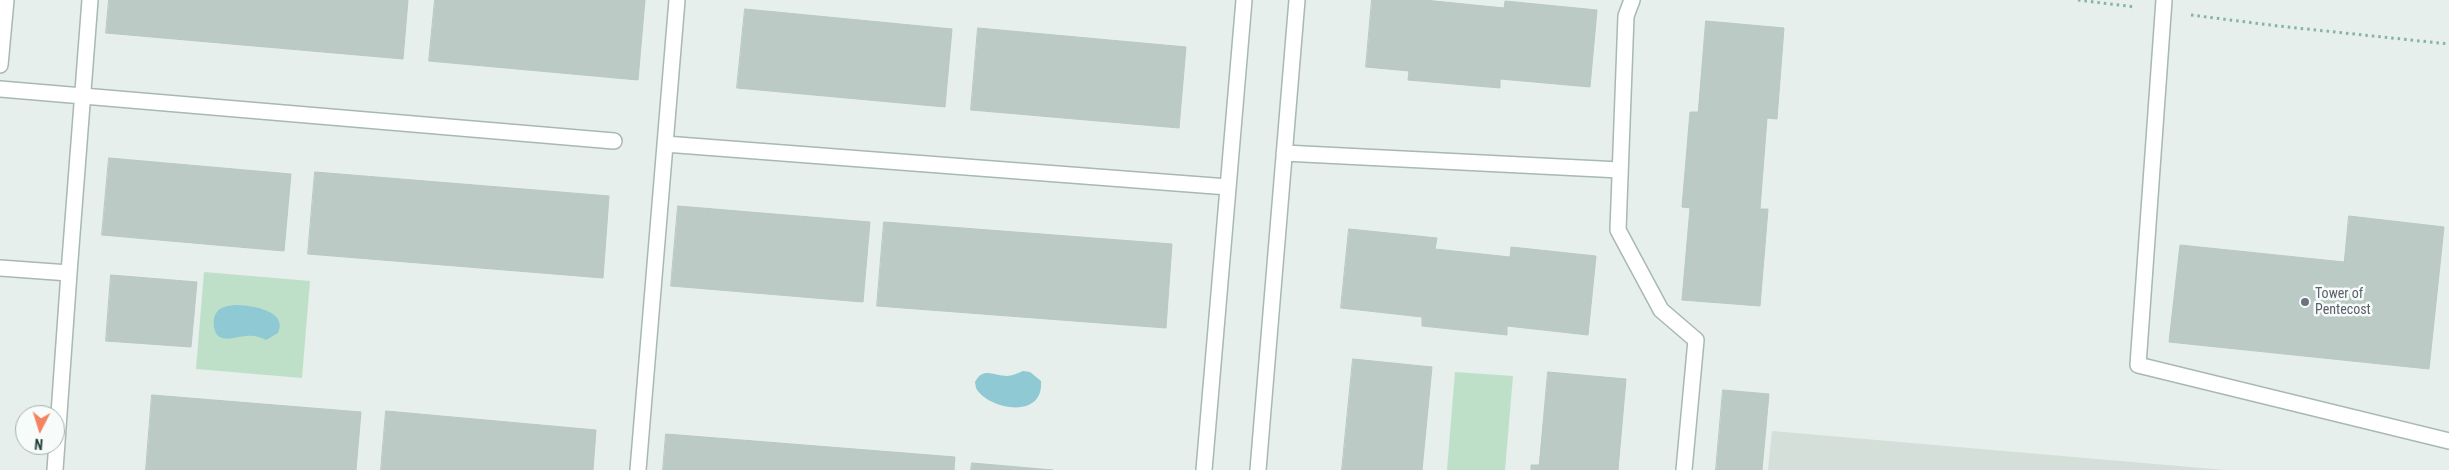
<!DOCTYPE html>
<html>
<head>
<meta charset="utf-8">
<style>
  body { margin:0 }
  #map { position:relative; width:2449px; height:470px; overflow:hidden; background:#e6efeb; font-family:"Roboto Condensed",sans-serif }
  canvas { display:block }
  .north { position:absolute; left:15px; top:405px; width:50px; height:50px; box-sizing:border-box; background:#f7fbf9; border:1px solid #a3b1ad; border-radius:50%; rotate:185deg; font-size:14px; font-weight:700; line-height:20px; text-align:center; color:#24423a }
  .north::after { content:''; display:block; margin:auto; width:18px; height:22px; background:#f4845f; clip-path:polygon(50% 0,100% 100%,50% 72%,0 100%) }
</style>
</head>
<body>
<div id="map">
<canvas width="2449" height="470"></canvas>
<div class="north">N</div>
</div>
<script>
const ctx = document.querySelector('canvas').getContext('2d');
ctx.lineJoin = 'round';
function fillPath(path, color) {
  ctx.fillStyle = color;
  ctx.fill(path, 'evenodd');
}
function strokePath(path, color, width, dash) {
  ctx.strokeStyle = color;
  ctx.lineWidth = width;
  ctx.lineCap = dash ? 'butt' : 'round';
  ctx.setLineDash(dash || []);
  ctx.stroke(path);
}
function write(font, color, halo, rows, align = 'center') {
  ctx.font = font + ' "Roboto Condensed",sans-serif';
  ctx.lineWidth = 5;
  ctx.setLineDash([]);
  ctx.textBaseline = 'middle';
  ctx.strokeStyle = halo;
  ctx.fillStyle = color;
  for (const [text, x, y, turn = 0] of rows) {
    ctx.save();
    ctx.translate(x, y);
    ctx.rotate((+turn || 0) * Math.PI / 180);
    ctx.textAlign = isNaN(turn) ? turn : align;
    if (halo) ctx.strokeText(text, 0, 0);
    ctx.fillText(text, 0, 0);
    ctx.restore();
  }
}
fillPath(new Path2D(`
  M1772,431L2225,470H1768Z`), '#d4dfda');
fillPath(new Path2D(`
  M204,272L310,281L302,378L196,369Z
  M1455,372L1513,376L1505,470H1447Z`), '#bfe0c8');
fillPath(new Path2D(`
  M235,305C249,305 289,310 278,333L266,340C260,337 254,335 247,336C236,336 217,346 214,327C213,322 214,315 217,312C221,306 229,306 235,305Z
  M1023,371L1030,372L1041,381C1044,421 987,409 976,388L975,382C983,366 994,376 1007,376C1012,376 1018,373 1023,371Z`), '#8ec9d4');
const building = new Path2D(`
  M109,0H408L403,59L106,33Z
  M435,0H645L638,80L429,61Z
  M1372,0H1424L1504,8L1505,1L1597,10L1590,87L1500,79V88L1408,80L1409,71L1366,67Z
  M745,9L952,29L945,107L737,88Z
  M1706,21L1784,28L1777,119L1767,118L1760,209H1768L1760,306L1682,300L1690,208L1682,207L1690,112H1698Z
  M978,28L1186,47L1179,128L971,110Z
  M109,158L291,174L284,251L102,235Z
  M315,172L609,196L603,278L308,254Z
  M678,206L870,222L863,302L671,286Z
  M2349,216L2444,227L2429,369L2169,342L2180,245L2344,262Z
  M884,222L1172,244L1166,328L877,306Z
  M1349,229L1437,238L1435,249L1510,257L1511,247L1596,256L1588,335L1507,326V335L1422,326V317L1341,308Z
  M111,275L197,282L191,347L106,341Z
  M1353,359L1432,367L1422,470H1342Z
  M1548,372L1626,379L1618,470H1531V465H1539Z
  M1723,390L1769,394L1762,470H1716Z
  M152,395L361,412L356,470H146Z
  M386,411L596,430L593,470H381Z
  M666,434L955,457L954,470H663Z
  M972,463L1053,470H971Z`);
fillPath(building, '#bbcac4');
strokePath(building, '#b8c9c2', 1);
const minor = new Path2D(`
  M1632,0L1626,16L1618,230L1661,310L1696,340L1684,470
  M2164,0L2138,365L2449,441
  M0,65L6,0
  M0,89L614,141
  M665,144L1228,187
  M1284,153L1620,170
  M0,268L69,273L55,470
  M69,273L90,0
  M638,470L677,0
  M1204,470L1244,0
  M1258,470L1297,0`);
strokePath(minor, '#a8b8b2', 18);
strokePath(new Path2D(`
  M2078,0L2135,7
  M2191,15L2278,26L2449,44`), '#86b3a5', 3, [2.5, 4]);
strokePath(minor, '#fff', 15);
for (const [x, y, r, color] of [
  [2305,302,5,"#6b7280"]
]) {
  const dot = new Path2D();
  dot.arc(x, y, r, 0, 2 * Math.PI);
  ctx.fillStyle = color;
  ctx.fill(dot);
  strokePath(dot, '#f7fbf9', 2);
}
write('14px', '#5b616d', '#f7fbf9', [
  ["Tower of",2315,294],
  ["Pentecost",2315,310]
], 'left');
</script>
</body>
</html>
